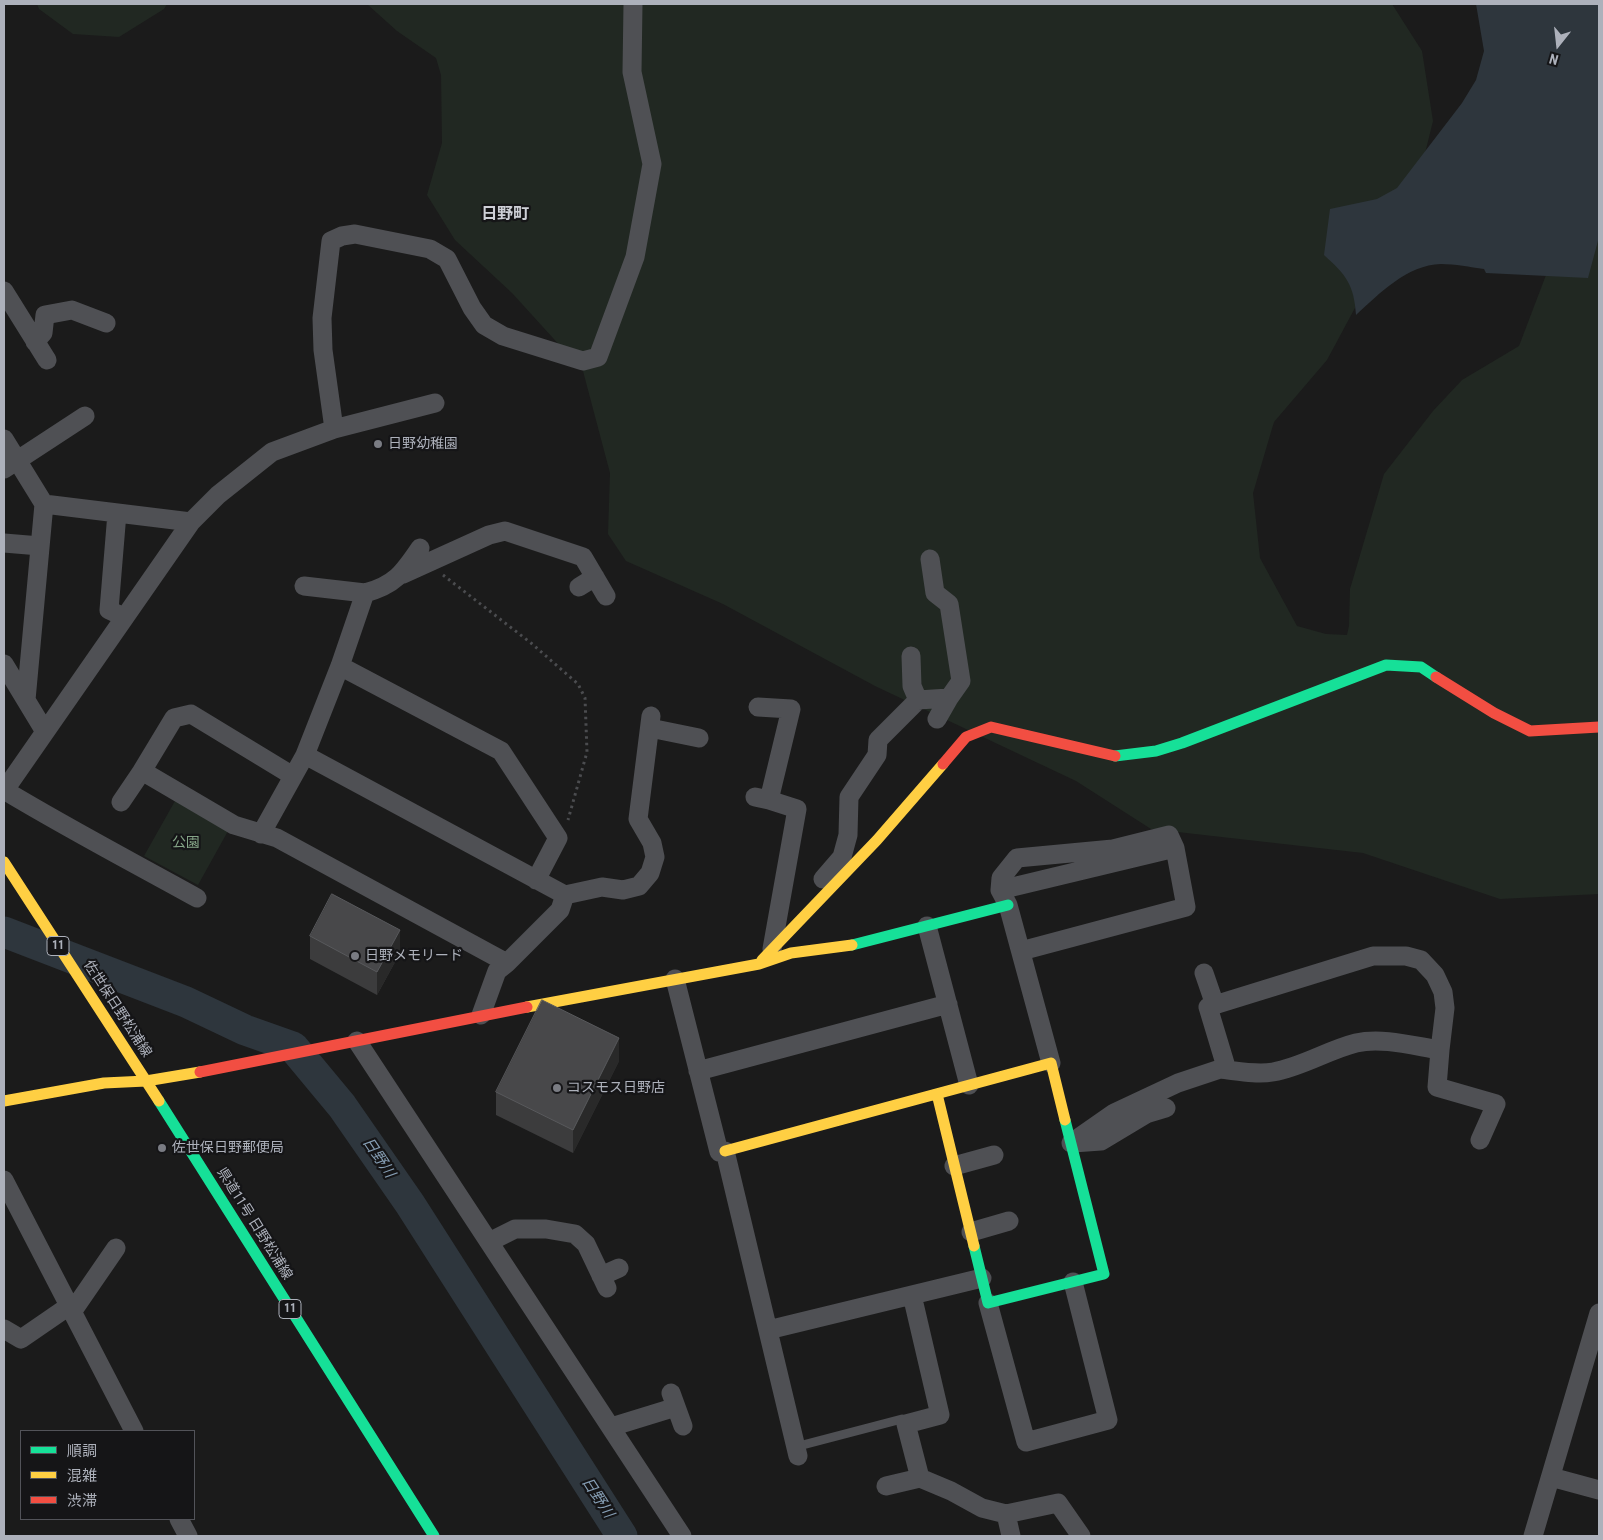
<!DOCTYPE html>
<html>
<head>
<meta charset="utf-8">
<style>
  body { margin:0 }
  #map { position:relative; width:1603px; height:1540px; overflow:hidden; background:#1b1b1b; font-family:"Roboto Condensed","Noto Sans JP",sans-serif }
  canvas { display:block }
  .frame { position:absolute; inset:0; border:5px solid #adb1bb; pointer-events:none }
  .legend { position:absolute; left:20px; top:1430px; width:175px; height:90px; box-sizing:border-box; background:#151517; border:1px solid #525359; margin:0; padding:6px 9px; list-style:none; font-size:15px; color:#adb1bb }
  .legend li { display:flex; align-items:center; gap:10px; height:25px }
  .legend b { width:25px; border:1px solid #525359 }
  .north { position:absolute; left:1533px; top:20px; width:50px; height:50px; -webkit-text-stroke:4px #151517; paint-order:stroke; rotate:196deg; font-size:14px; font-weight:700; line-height:20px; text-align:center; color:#adb1bb }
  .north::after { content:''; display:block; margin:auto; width:18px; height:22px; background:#adb1bb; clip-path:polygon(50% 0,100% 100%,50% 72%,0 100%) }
</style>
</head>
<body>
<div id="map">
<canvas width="1603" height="1540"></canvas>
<div class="frame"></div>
<ul class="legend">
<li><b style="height:6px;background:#16e098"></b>順調</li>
<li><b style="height:6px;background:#ffcf43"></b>混雑</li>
<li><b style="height:6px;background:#f24e42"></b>渋滞</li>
</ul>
<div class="north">N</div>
</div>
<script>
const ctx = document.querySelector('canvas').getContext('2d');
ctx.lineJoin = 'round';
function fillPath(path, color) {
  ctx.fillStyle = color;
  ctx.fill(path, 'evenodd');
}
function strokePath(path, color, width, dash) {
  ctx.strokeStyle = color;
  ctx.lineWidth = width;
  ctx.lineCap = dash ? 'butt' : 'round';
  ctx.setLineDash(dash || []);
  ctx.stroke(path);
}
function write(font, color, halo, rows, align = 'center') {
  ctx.font = font + ' "Roboto Condensed","Noto Sans JP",sans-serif';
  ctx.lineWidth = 4.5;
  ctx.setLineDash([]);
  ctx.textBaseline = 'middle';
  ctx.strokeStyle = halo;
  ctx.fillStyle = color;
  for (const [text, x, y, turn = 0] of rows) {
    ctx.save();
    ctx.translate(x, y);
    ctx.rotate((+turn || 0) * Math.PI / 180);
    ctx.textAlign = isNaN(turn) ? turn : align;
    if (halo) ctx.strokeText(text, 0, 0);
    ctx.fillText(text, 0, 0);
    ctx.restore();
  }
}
fillPath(new Path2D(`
  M37,4H167L164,9L119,37L73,34L39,9Z
  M367,4H1392L1422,51L1433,121L1414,198L1327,360L1274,422L1253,493L1260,558L1297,626L1326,634L1347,635L1349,626L1350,589L1384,474L1433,411L1462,380L1519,346L1554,254L1599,232V894L1500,899L1363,853L1151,829L1076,781L875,686L723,604L626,561L608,534L610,473L583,371L512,293L455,240L427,195L442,143L441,75L436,58L397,31Z
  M175,801L228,831L198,885L144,856Z`), '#212822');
fillPath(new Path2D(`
  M1476,4H1599V237L1588,278L1486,273L1484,269C1470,267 1455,264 1441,264C1407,265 1380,293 1356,315C1354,284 1346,275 1324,255L1330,209L1377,199L1397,188L1462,103L1476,80L1484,51Z`), '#2e363d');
strokePath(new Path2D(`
  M4,932L186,1002L245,1030L293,1047L342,1106L410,1204L622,1536`), '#2e363d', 31);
strokePath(new Path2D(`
  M443,575L531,643L578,684L585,698L587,752L568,820`), '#4b4c4f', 3, [2.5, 4]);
strokePath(new Path2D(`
  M795,1447L902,1419L905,1423`), '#4f5054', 9);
strokePath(new Path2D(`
  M4,291L47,360
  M35,342L43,333L45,315L72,310L106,323
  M334,429L323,350L322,318L331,241L342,236L355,234L430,249L447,259L472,308L484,325L503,336L583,361L598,357L635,257L652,164L632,72L633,4
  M4,439L44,504L191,522
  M4,469L85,416
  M117,513L109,610L124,617
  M4,543L40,546
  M403,574L489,535L505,531L583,557L606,596
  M304,586L365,593L340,666L305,755
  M579,587L595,577
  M365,593C395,585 403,573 420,548
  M4,664L44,730
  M340,666L501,751L558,838L536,880
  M26,700L44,504
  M918,700L949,698L961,681L949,604L935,593L930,559
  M937,719L949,698
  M650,728L699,738
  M142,771L174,718L191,714L293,776
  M4,790C67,828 132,862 197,898
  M4,791L191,522L218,495L272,452L334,429L435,403
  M755,797L769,800L791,709L758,707
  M769,800L797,809L772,949
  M121,802L142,771L234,825L277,838L507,963L497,971L481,1015
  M261,834L305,755L565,895
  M823,879L842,857L848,835L849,797L877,755L878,740L918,700L912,686L911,656
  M1000,890L1001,878L1017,858L1113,849L1169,835L1175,848
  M927,926L969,1085
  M1021,951L1186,907L1175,848L1000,890L1008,905L1051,1063
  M507,963L560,910L565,895L602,887L623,890L639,886L650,873L655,857L652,843L638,819L651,716
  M1204,973L1215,1005
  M675,979L719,1152L725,1151L798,1456
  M357,1041L682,1536
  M1440,1050L1437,1087L1496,1104L1480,1140
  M698,1071L948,1004
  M1071,1143L1114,1113L1178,1083L1220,1069C1238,1071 1256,1075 1273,1072C1302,1067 1328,1050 1356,1043C1382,1037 1414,1046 1440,1050L1445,1008L1443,992L1435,975L1421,960L1406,956H1373L1208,1007L1227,1070
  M1073,1143L1101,1141L1146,1114L1166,1108
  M954,1166L994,1155
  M4,1180L134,1431
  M971,1232L1009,1221
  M489,1242L515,1229H546L575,1234L586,1244L607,1288
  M601,1276L619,1268
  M988,1303L1026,1442L1108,1420L1073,1282
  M72,1312L116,1248
  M4,1329L21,1339L69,1306
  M768,1330L982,1278
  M671,1393L683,1426
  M611,1427L676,1407
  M1551,1477L1599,1490
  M920,1478L951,1491L982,1508L1006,1514L1058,1503L1081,1536
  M886,1486L920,1478L906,1424L940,1415L912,1295
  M1006,1514L1011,1536
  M179,1519L188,1536
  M1533,1536L1599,1313`), '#4f5054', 19);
strokePath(new Path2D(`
  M1115,756L1156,751L1182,743L1386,665L1421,667L1436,677
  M852,945L1008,905
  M159,1101L434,1536
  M974,1246L988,1303L1104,1274L1065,1120`), '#16e098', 11);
strokePath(new Path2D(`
  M4,862L159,1101
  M762,960L877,840L943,764
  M527,1007L759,964L791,953L852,945
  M937,1094L974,1246
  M4,1101L104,1083L146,1081L200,1072
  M725,1151L1051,1063L1065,1120`), '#ffcf43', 11);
strokePath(new Path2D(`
  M1436,677L1494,713L1530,731L1599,727
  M943,764L966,737L991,727L1115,756
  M200,1072L527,1007`), '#f24e42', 11);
fillPath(new Path2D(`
  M310,936L400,953L377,995L310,959Z
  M619,1061L573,1153L496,1115V1092Z`), '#3c3c3d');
fillPath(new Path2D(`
  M400,930V953L377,995V972Z
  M619,1038V1061L573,1153V1130Z`), '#292929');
const building = new Path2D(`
  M332,894L400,930L377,972L310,936Z
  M542,1000L619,1038L573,1130L496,1092Z`);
fillPath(building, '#48484a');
strokePath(building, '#58595c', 1);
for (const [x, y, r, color] of [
  [378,444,5,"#7a7c83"],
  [355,956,5,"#7a7c83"],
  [557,1088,5,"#7a7c83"],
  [162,1148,5,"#7a7c83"]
]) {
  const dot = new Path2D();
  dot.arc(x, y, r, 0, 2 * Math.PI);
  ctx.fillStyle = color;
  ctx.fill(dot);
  strokePath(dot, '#151517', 2);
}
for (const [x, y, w] of [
  [58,946,22],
  [290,1309,22]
]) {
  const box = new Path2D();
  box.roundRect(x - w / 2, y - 9.5, w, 19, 4);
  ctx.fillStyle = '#151517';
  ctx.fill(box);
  strokePath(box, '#adb1bb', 1);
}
write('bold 12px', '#adb1bb', null, [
  ["11",58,946],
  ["11",290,1309]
]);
write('14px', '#adb1bb', '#151517', [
  ["日野幼稚園",388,444],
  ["日野メモリード",365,956],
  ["コスモス日野店",567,1088],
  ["佐世保日野郵便局",172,1148]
], 'left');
write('14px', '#85a587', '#151517', [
  ["公園",186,843]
]);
write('14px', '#adb1bb', '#151517', [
  ["佐世保日野松浦線",117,1009,57],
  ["県道11号 日野松浦線",254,1224,58]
]);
write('italic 15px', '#869eb4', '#151517', [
  ["日野川",378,1158,56],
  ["日野川",597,1498,57]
]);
write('bold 16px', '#ced0d7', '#151517', [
  ["日野町",505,215]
]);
</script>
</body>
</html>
